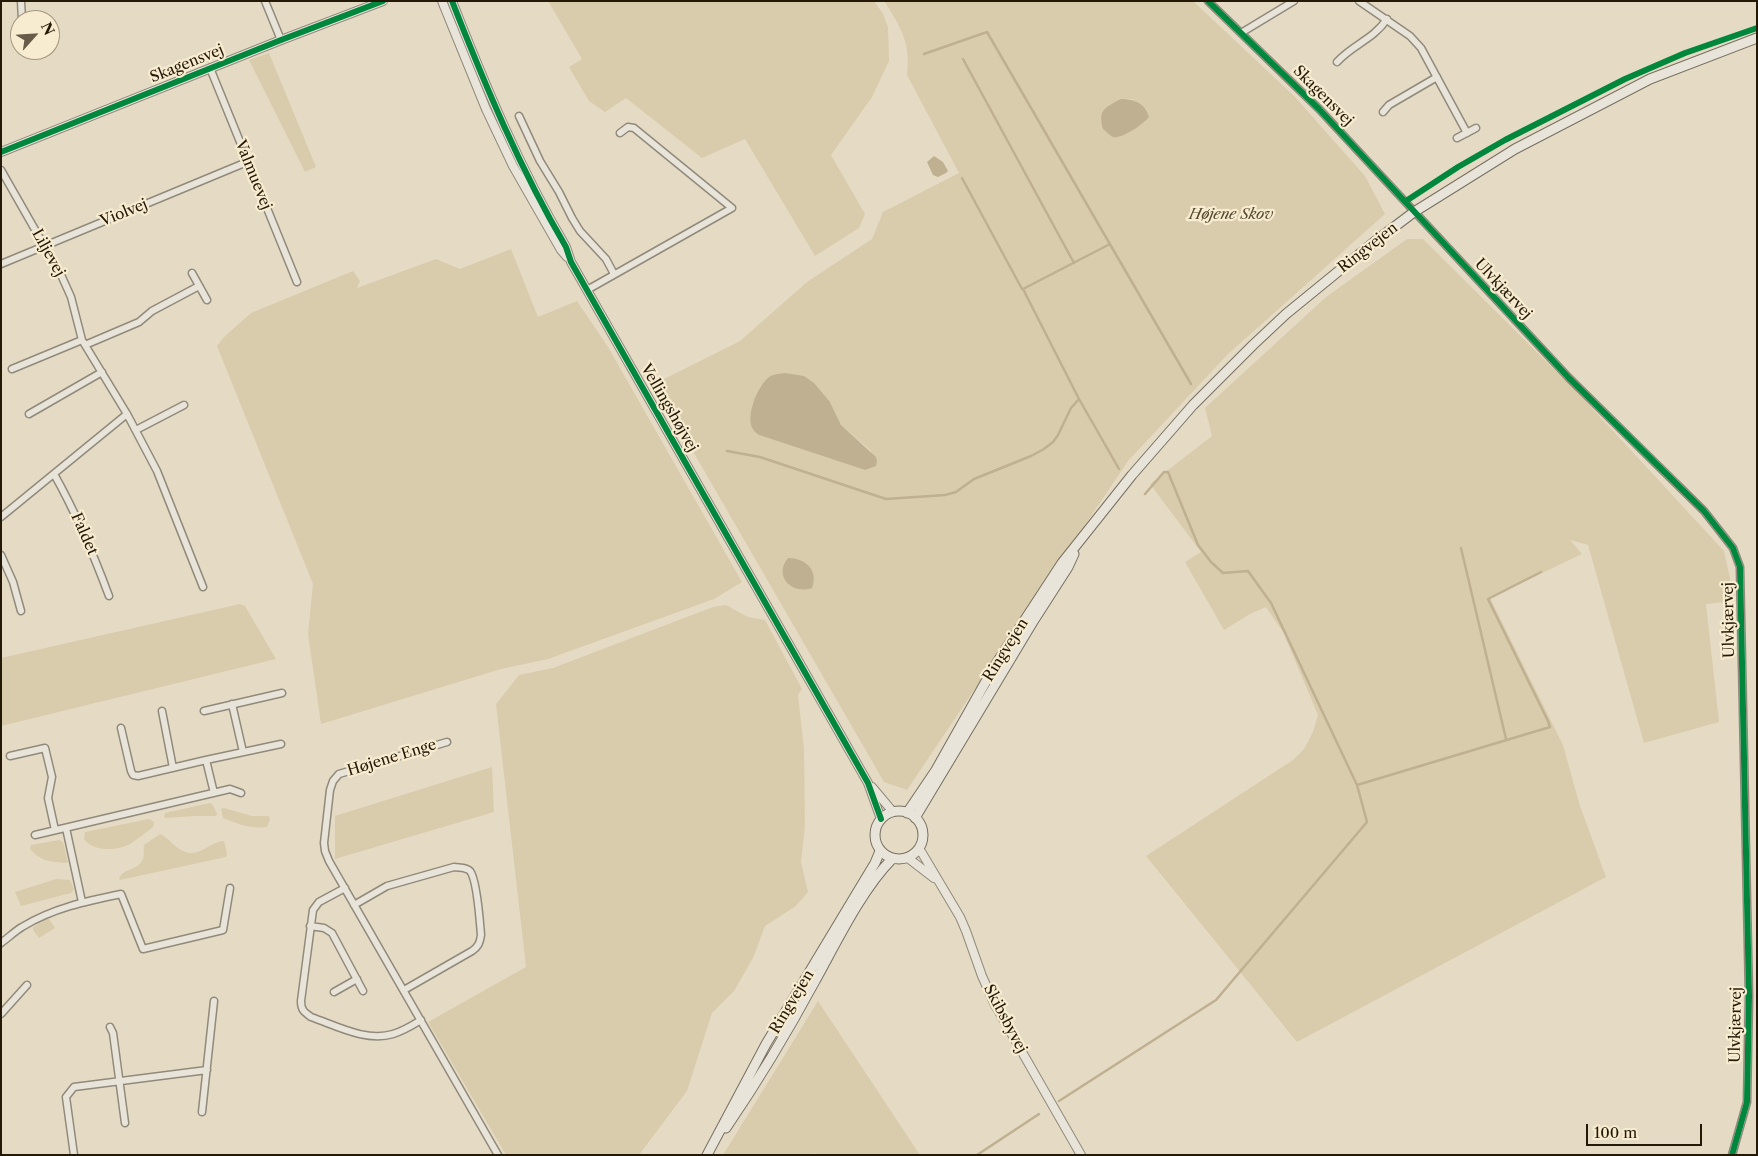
<!DOCTYPE html>
<html>
<head>
<meta charset="utf-8">
<style>
  body { margin:0 }
  #map { position:relative; width:1758px; height:1156px; overflow:hidden; background:#e5dbc4; font-family:"Libre Caslon Text",serif }
  canvas { display:block }
  .frame { position:absolute; inset:0; border:2px solid #241807; pointer-events:none }
  .north { position:absolute; left:10px; top:10px; width:50px; height:50px; box-sizing:border-box; background:#f7ecd0; border:1px solid #a39780; border-radius:50%; rotate:64deg; font-size:14px; font-weight:700; line-height:20px; text-align:center; color:#241807 }
  .north::after { content:''; display:block; margin:auto; width:18px; height:22px; background:#685c49; clip-path:polygon(50% 0,100% 100%,50% 72%,0 100%) }
  .scale { position:absolute; left:1586px; top:1124px; width:116px; height:22px; box-sizing:border-box; border:2px solid #241807; border-top:0; padding-left:6px; font-size:15px; line-height:18px; white-space:nowrap; color:#241807; -webkit-text-stroke:4px #f7ecd0; paint-order:stroke }
</style>
</head>
<body>
<div id="map">
<canvas width="1758" height="1156"></canvas>
<div class="frame"></div>
<div class="north">N</div>
<div class="scale">100 m</div>
</div>
<script>
const ctx = document.querySelector('canvas').getContext('2d');
ctx.lineJoin = 'round';
function fillPath(path, color) {
  ctx.fillStyle = color;
  ctx.fill(path, 'evenodd');
}
function strokePath(path, color, width, dash) {
  ctx.strokeStyle = color;
  ctx.lineWidth = width;
  ctx.lineCap = dash ? 'butt' : 'round';
  ctx.setLineDash(dash || []);
  ctx.stroke(path);
}
function write(font, color, halo, rows, align = 'center') {
  ctx.font = font + ' "Libre Caslon Text",serif';
  ctx.lineWidth = 4.5;
  ctx.setLineDash([]);
  ctx.textBaseline = 'middle';
  ctx.strokeStyle = halo;
  ctx.fillStyle = color;
  for (const [text, x, y, turn = 0] of rows) {
    ctx.save();
    ctx.translate(x, y);
    ctx.rotate((+turn || 0) * Math.PI / 180);
    ctx.textAlign = isNaN(turn) ? turn : align;
    if (halo) ctx.strokeText(text, 0, 0);
    ctx.fillText(text, 0, 0);
    ctx.restore();
  }
}
fillPath(new Path2D(`
  M548,1H874L883,14L888,27L889,61L872,97L831,155L865,214L859,228L815,256L745,139L702,158L626,98L605,112L589,101L569,67L582,59Z
  M884,1H1193L1295,97L1365,176L1385,214L1227,355L1128,461L907,790L884,782L654,384L740,341L807,282L872,239L883,212L959,173L907,75C911,44 901,27 884,1ZM1121,99H1132L1143,106L1145,122L1120,136H1113ZM761,385L830,402L841,425L871,451L865,470L759,435C743,421 754,401 761,385Z
  M269,53L316,167L305,172L249,60Z
  M1407,239H1423L1577,392L1724,551L1735,601L1706,604L1719,722L1644,743L1588,545L1570,540L1582,554L1490,598L1563,745L1580,806L1606,877L1297,1042L1146,856L1293,760L1304,749L1313,732L1318,715L1283,632L1266,607L1250,614L1224,630L1185,562L1201,552L1150,484L1212,436L1205,408L1326,297Z
  M511,249L538,317L577,301L608,347L742,582L714,599L548,659L501,669L321,724L308,634L313,584L217,346L224,337L251,313L353,271L360,281L357,288L436,259L460,269Z
  M240,604L245,606L276,659L1,726V658Z
  M726,605L748,617L765,620L802,689L798,695L804,749L805,825L801,862L808,892L796,906L765,926L753,958L734,991L712,1013L687,1091L639,1155H506L428,1022L526,967L496,704L519,675L553,668L713,607Z
  M492,767L494,812L335,859V816Z
  M210,803L213,805L217,814L216,816H195L166,818L164,817L165,813Z
  M224,808L252,816H269L270,820L267,827C250,829 238,824 223,818L221,809Z
  M149,819L154,822L153,827C145,833 138,839 130,844C118,851 92,852 84,839L85,832Z
  M160,834C169,838 174,847 183,851C199,859 210,841 224,841L227,854L226,857L120,880L119,878C123,869 137,870 142,861C145,857 143,850 144,845Z
  M59,840L63,842L68,862L65,863C51,862 40,861 30,849L31,845Z
  M56,879L70,880L74,889L71,893L21,906L15,892Z
  M47,919H49L55,928L39,938L33,930V927Z
  M818,1001L920,1155H816L815,1153L810,1155H723Z`), '#d9ccac');
fillPath(new Path2D(`
  M1121,99C1134,99 1145,103 1149,117C1144,124 1122,139 1113,137C1110,136 1106,131 1103,129C1098,110 1104,108 1121,99Z
  M934,156L943,162L948,171L946,173L938,177L933,175L927,162Z
  M785,373L804,376L814,383L830,402L841,425L876,457L877,461L876,466L865,470L759,435C757,433 754,432 753,429C745,418 757,387 767,379C771,374 779,374 785,373Z
  M788,558C805,558 819,570 812,588C792,595 773,576 788,558Z`), '#beb090');
strokePath(new Path2D(`
  M924,54L987,32L1191,384
  M963,59L1074,263
  M962,178L1022,289
  M1110,244L1023,289L1079,399L1119,469
  M727,451L760,457L886,499L945,495L956,492L974,479L1031,456L1044,449L1053,442L1058,435L1071,408L1079,399
  M1461,548L1506,739
  M1357,785L1550,727L1548,721L1488,599L1541,572
  M1059,1101L1216,1000L1367,822L1357,785L1271,603L1248,571L1223,573L1211,562L1198,545L1168,472H1164L1145,494
  M977,1155L1039,1114`), '#beb090', 2.5);
const minor = new Path2D(`
  M21,1L22,20
  M265,1L281,40
  M1208,1L1319,109L1569,378L1704,511L1733,548L1740,567L1749,996L1747,1102L1732,1155
  M1359,1L1410,36L1421,48L1467,133
  M1241,33L1294,1
  M1337,62C1353,44 1373,40 1387,19
  M210,68L297,282
  M1383,112L1389,105L1437,77
  M519,116L540,161L559,192L572,218L580,231L606,259L614,274
  M1457,138L1476,128
  M1,170L62,277L71,297L82,340L127,414L157,471L203,587
  M1,264L247,162
  M192,273L207,300
  M587,290L732,208L634,128L628,127L620,133
  M85,345L139,322L152,311L199,286
  M12,369L82,340
  M29,414L102,372
  M136,430L184,405
  M54,474C76,513 93,553 109,596
  M1,517L127,414
  M1,555L13,582L21,611
  M232,704L243,752
  M162,711L173,768
  M204,711L282,693
  M121,728L131,771L133,775L138,776L206,760L214,793
  M447,742L339,774L333,781L330,790L324,843L325,851L329,861L498,1155
  M10,756L45,748L52,777L48,798L55,830
  M206,760L281,744
  M66,828L82,902
  M35,835L230,789L241,793
  M345,888L319,902L313,910L301,1001C301,1010 304,1012 311,1017C337,1026 366,1042 393,1034C403,1031 413,1025 421,1020
  M354,905L387,886L454,867C460,868 466,867 470,871C477,879 480,923 481,935C480,943 478,947 472,951L404,990
  M310,926L324,928L332,933L363,991
  M1,943C8,938 15,931 22,927C53,908 87,901 121,894L143,949L223,930L230,888
  M334,992L357,979
  M1,1014L27,985
  M110,1027L113,1033L125,1123
  M202,1112L214,1001
  M74,1155L66,1097L74,1087L207,1070`);
const tertiary = new Path2D(`
  M442,1L486,109L513,166L561,250L567,257
  M452,1C485,85 520,169 566,247L571,262L868,783L881,819
  M1,152L281,40L383,1
  M872,787L893,812
  M919,848L960,917L966,931L982,976L994,1003L1081,1155
  M908,858L934,878`);
const secondary = new Path2D(`
  M875 835a24 24 0 1 1 48 0a24 24 0 1 1-48 0Z
  M907,813L936,770L994,667L1062,563L1132,475L1193,405L1253,345L1286,314L1373,243L1414,212L1515,149L1650,79L1757,38
  M915,818L1034,620L1068,567L1074,554
  M726,1128C758,1081 788,1031 815,981C836,943 862,889 892,859
  M707,1155L766,1044L875,863L880,851`);
strokePath(minor, '#918a7b', 9);
strokePath(tertiary, '#918a7b', 10);
strokePath(secondary, '#766f61', 11);
strokePath(minor, '#e9e4d9', 6);
strokePath(tertiary, '#e9e4d9', 8);
strokePath(secondary, '#e9e4d9', 9);
strokePath(new Path2D(`
  M452,1C485,85 520,169 566,247L571,262L868,783L881,819
  M1208,1L1319,109L1569,378L1704,511L1733,548L1740,567L1749,996L1747,1102L1732,1155
  M1,152L281,40L383,1
  M1406,201L1458,167L1505,140L1625,79L1685,53L1757,28`), '#00873e', 6);
write('15px', '#241807', '#f7ecd0', [
  ["Skagensvej",187,64,-22],
  ["Skagensvej",1323,96,45],
  ["Valmuevej",253,175,68],
  ["Violvej",124,213,-22],
  ["Ringvejen",1368,248,-38],
  ["Liljevej",48,253,61],
  ["Ulvkjærvej",1503,289,47],
  ["Vellingshøjvej",669,408,60],
  ["Faldet",84,534,66],
  ["Ulvkjærvej",1729,620,-91],
  ["Ringvejen",1006,650,-58],
  ["Højene Enge",392,758,-17],
  ["Ringvejen",792,1002,-59],
  ["Skibsbyvej",1005,1019,62],
  ["Ulvkjærvej",1736,1025,-89]
]);
write('italic 15px', '#584a32', '#f7ecd0', [
  ["Højene Skov",1231,215]
]);
</script>
</body>
</html>
